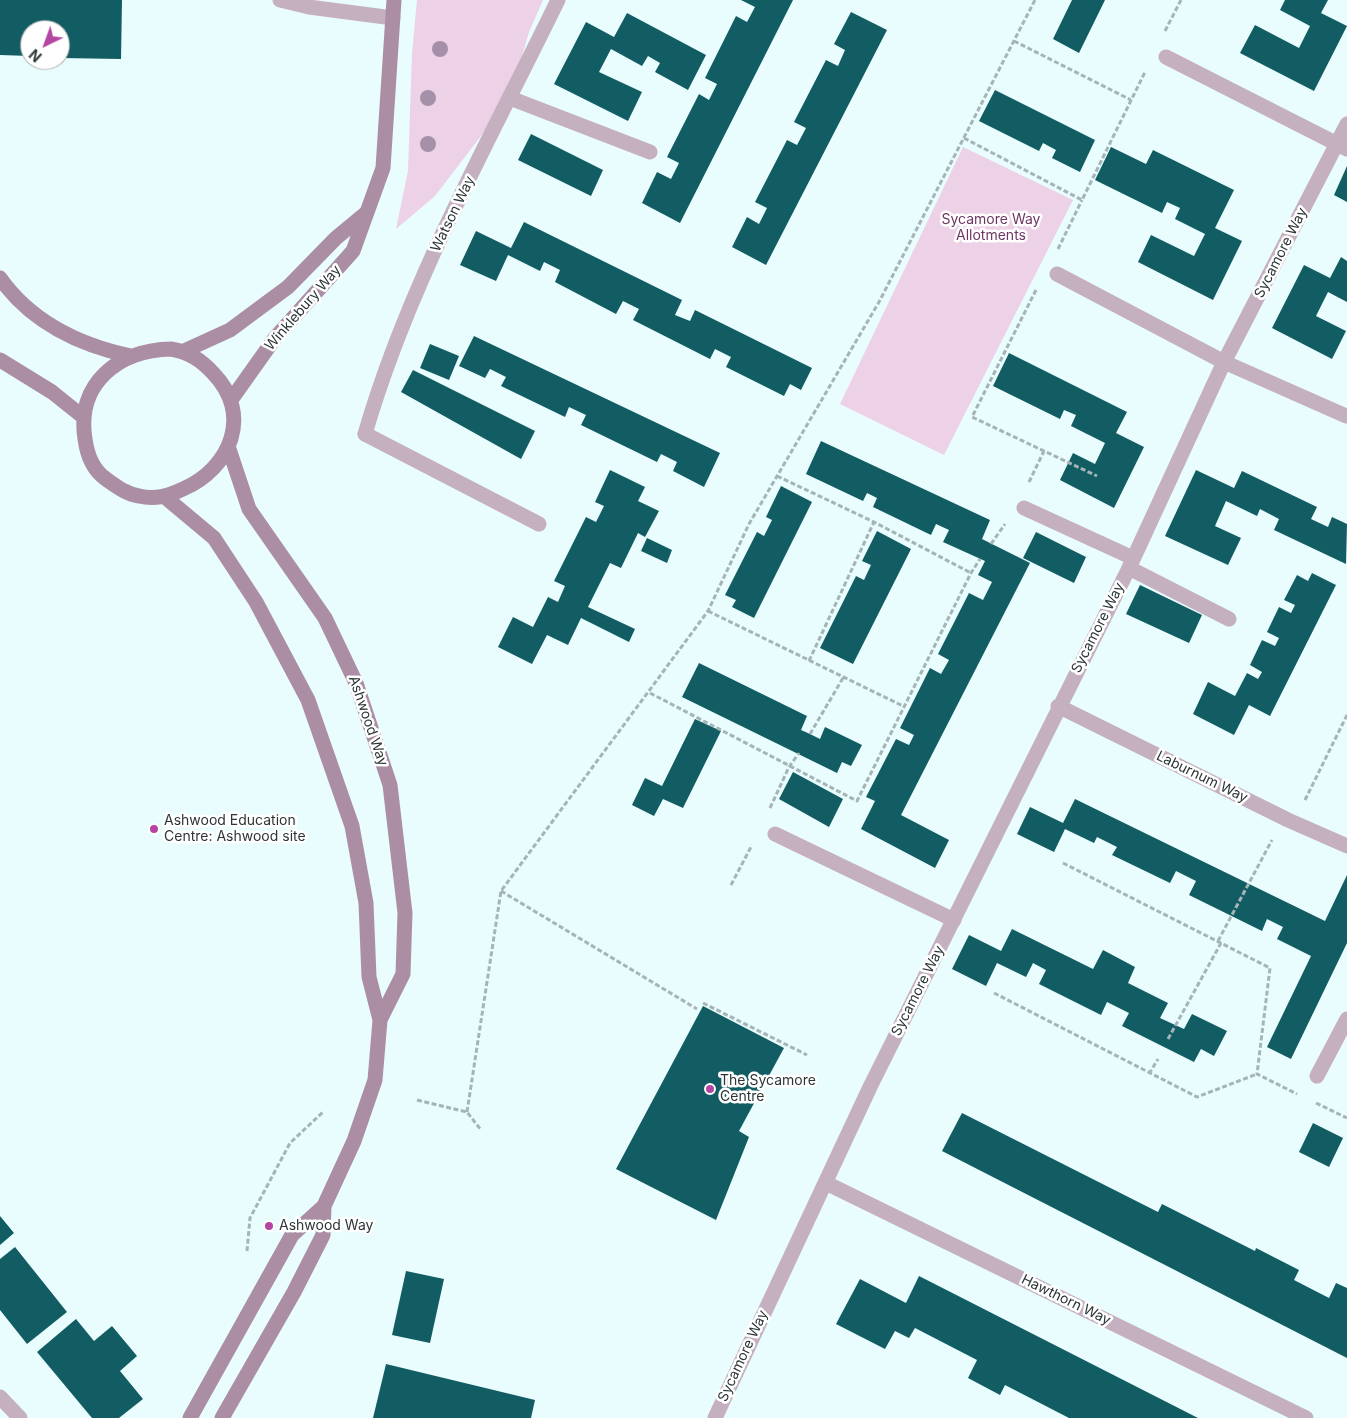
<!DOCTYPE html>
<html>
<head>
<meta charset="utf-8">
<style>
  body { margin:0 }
  #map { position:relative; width:1347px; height:1418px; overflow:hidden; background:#e9fcfe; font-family:Inter,sans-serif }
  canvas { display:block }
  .north { position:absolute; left:20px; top:20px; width:50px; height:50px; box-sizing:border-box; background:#fff; border:1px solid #abafaf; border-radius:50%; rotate:222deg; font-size:14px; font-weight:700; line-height:20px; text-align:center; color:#2d3637 }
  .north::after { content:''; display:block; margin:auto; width:18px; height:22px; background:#b445a2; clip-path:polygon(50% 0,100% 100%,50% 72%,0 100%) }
</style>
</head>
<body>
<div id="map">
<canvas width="1347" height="1418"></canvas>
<div class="north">N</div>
</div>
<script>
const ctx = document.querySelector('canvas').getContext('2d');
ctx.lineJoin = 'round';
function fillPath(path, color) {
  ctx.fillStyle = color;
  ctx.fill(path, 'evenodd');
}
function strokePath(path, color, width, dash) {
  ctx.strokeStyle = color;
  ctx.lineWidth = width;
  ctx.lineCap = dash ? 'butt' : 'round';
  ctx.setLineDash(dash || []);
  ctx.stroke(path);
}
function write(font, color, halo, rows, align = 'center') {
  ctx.font = font + ' Inter,sans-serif';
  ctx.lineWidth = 5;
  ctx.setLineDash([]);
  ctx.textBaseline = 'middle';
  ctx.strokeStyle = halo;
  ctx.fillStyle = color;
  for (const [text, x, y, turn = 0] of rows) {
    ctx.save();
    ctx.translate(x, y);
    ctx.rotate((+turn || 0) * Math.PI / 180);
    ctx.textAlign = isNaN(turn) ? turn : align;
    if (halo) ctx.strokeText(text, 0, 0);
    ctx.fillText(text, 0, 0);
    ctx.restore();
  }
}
fillPath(new Path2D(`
  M417,0H543L529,32L510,98L435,196L396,229L408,171L412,54Z
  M963,147L1073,200L944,455L840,404Z`), '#edd1e6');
fillPath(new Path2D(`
  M0,0H122L121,59L60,58V30H30V56L0,55Z
  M741,0H793L680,223L642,203L657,172L671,179L679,163L667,157L699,94L709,100L717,84L705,78L736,16L747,22L755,7Z
  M1072,0H1105L1079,53L1053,39Z
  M1285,0H1328L1321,13L1347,26L1314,91L1240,53L1255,25L1299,48L1310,26L1280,10Z
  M851,12L887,30L766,265L732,247L747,217L759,224L767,208L755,202L787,140L797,145L806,128L794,122L826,60L838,66L845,50L834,44Z
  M627,13L706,55L688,90L655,72L660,63L648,56L642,66L611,49L599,72L642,92L628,121L554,84L586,22L614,37Z
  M995,90L1095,140L1080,172L1052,158L1056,150L1043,143L1039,151L979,121Z
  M531,134L603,170L591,196L518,160Z
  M1111,147L1146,164L1153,150L1234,190L1215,228L1242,241L1213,300L1138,262L1151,235L1194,256L1205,234L1175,219L1180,208L1167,202L1162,213L1095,180Z
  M1347,166V202L1334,195Z
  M524,222L682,300L675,315L690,321L695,310L812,368L801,390L790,384L784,396L726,367L731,357L715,349L710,359L633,320L639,309L623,301L616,314L555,282L560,270L544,262L540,271L508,255L496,281L460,265L476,231L511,248Z
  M1341,257L1347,261V302L1328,292L1316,316L1346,331L1332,359L1272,328L1304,265L1330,278Z
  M474,336L720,453L704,487L673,471L677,462L661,454L657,462L581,425L586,415L569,407L565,417L501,386L506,377L490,369L485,378L459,366Z
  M430,344L459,356L449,380L420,368Z
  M1009,353L1127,412L1116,433L1144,447L1114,508L1060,480L1073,453L1095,464L1105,443L1071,426L1076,415L1064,410L1060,419L993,386Z
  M413,370L535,431L521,459L401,392Z
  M821,441L990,520L982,539L1030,563L901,815L949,840L935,868L861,829L875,801L866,797L896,739L909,745L914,735L900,728L930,668L941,674L949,660L938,654L969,593L983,600L992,582L978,575L985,561L943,542L949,530L936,524L931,535L873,507L877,498L867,493L863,501L806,474Z
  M610,470L645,487L638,501L659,511L645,537L638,533L621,568L610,563L588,607L635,629L629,642L581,618L568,645L547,635L532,664L498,647L513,617L533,627L548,597L558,602L565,586L554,581L586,517L596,522L604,506L595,502Z
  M1196,470L1234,488L1242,471L1317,507L1311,519L1328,527L1332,517L1347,524L1346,564L1274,530L1279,519L1260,509L1257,516L1226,501L1215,526L1241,538L1228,565L1165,536Z
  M781,486L812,502L754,618L732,607L736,600L725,595L757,532L764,536L772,520L766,517Z
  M877,531L911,549L853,664L820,648L856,576L864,580L871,565L862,561Z
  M1036,532L1086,557L1074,583L1023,558Z
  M647,538L672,550L667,563L641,551Z
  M1312,573L1336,585L1270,716L1249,705L1234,735L1193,714L1208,682L1235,696L1247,673L1258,679L1262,672L1250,665L1262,640L1275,646L1279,638L1267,632L1279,607L1291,613L1295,605L1284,600L1297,575L1308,581Z
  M1140,585L1202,615L1189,643L1126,614Z
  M699,663L807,716L801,730L810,734L820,739L825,727L862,745L851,766L842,762L837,773L682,697Z
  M695,719L721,731L683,808L663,799L654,816L632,805L645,778L662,786Z
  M793,772L843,799L829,827L779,799Z
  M1075,799L1325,921L1347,875V943L1291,1059L1267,1047L1311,956L1277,939L1283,927L1267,919L1262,931L1189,895L1196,881L1176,871L1170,883L1112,855L1117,847L1097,837L1094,843L1065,829L1054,852L1017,834L1030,807L1063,823Z
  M1012,929L1093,969L1103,950L1135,967L1128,983L1168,1003L1160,1018L1184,1029L1192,1014L1227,1031L1214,1056L1201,1049L1194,1062L1122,1026L1129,1013L1107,1002L1101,1015L1039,984L1046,970L1033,963L1026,977L997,963L986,986L952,969L969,935L1001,951Z
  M703,1006L784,1048L739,1131L749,1137L716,1220L616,1169Z
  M962,1113L1158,1212L1162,1204L1255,1251L1256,1248L1299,1270L1294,1280L1329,1298L1336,1283L1347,1288V1358L942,1151Z
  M1313,1123L1343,1138L1329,1167L1299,1152Z
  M0,1216L14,1233L0,1245Z
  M15,1247L67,1312L27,1344L0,1310V1259Z
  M406,1271L444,1279L430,1343L392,1335Z
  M919,1276L1198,1418H1069L1005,1385L1000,1395L968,1378L977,1360L915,1328L909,1338L895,1331L885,1349L836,1324L860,1279L906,1303Z
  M76,1319L94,1341L112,1326L137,1356L120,1371L143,1399L119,1418H92L37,1352Z
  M386,1364L535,1400L531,1418H373Z`), '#125d63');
strokePath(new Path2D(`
  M1165,31L1181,0
  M1014,41L1131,100
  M964,138L1082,200L1145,72
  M1058,249L1082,200
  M1036,290L972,417L1097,476
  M777,476L874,522L971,573
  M1029,482L1044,451
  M991,544L1005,524
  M708,611L905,707
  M809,661L874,522
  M650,693L857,801L971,573L980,559
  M810,734L843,678
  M1305,800L1347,715
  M770,808L789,767L799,753
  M1063,863L1270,968L1257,1074L1297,1094
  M731,885L752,845
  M501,891L697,1009
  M1218,941L1272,840
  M994,993L1197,1097L1257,1074
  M703,1003L807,1055
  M1168,1039L1221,943
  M1149,1074L1158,1059
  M417,1100L467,1112L481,1130
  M1316,1103L1347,1118
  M467,1112L501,891L708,611L749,524L879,302L1035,0
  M247,1251L250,1218L290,1143L323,1112`), '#a5b4b6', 3, [5, 2.5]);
strokePath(new Path2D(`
  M280,0L309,7L393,18
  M1166,57L1347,149
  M510,98L650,152
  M1057,274L1224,362L1346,416
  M365,434L539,524
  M1024,508L1133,558
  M1129,568L1229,619
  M775,834L954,920
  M1317,1076L1347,1019`), '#c5b0c0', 15);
strokePath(new Path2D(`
  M365,434C409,282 489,142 558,0
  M1058,706L1288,820L1347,846
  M826,1183L1306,1418
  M0,1397L20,1418
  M715,1418L870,1087L1129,568L1224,362L1347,124`), '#c5b0c0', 15);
strokePath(new Path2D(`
  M0,278C32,323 79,345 131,356
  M171,349C189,352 201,360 213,373C253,414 231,468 183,489C168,496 155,500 139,496C126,494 116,486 106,479C93,470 87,454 85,439C76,383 119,350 171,349Z
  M184,351L230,330L288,287L336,238L365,214
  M0,360L52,392L82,416
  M231,400L275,338L353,251L383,168L394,0
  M228,446L249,509L325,618L356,683L390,785L405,913L403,974L380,1020
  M165,497L214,538L256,602L308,700L352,826L366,903L369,977L380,1020L375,1080L354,1141L324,1206L323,1235L294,1292L222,1418
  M190,1418L292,1235L324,1206`), '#ab8ea4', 15);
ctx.fillStyle = '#a590a9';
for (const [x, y] of [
  [440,49],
  [428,98],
  [428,144]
]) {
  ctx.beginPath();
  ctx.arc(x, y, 8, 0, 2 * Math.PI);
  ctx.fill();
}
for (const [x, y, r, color] of [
  [154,829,5,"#b445a2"],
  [710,1089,5,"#b445a2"],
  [269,1226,5,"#b445a2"]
]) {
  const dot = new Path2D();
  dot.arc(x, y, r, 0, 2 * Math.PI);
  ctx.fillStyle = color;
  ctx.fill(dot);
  strokePath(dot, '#fff', 2);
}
write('14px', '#2d3637', '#fff', [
  ["Watson Way",453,214,-64],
  ["Sycamore Way",1281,253,-63],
  ["Winklebury Way",303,308,-49],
  ["Sycamore Way",1098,628,-63],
  ["Ashwood Way",368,721,71],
  ["Laburnum Way",1202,777,26],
  ["Sycamore Way",918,991,-63],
  ["Hawthorn Way",1066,1300,26],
  ["Sycamore Way",743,1356,-65]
]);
write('14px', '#6e3763', '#fff', [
  ["Sycamore Way",991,220],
  ["Allotments",991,236]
]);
write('14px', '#2d3637', '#fff', [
  ["Ashwood Education",164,821],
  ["Centre: Ashwood site",164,837],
  ["The Sycamore",720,1081],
  ["Centre",720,1097],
  ["Ashwood Way",279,1226]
], 'left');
</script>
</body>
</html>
